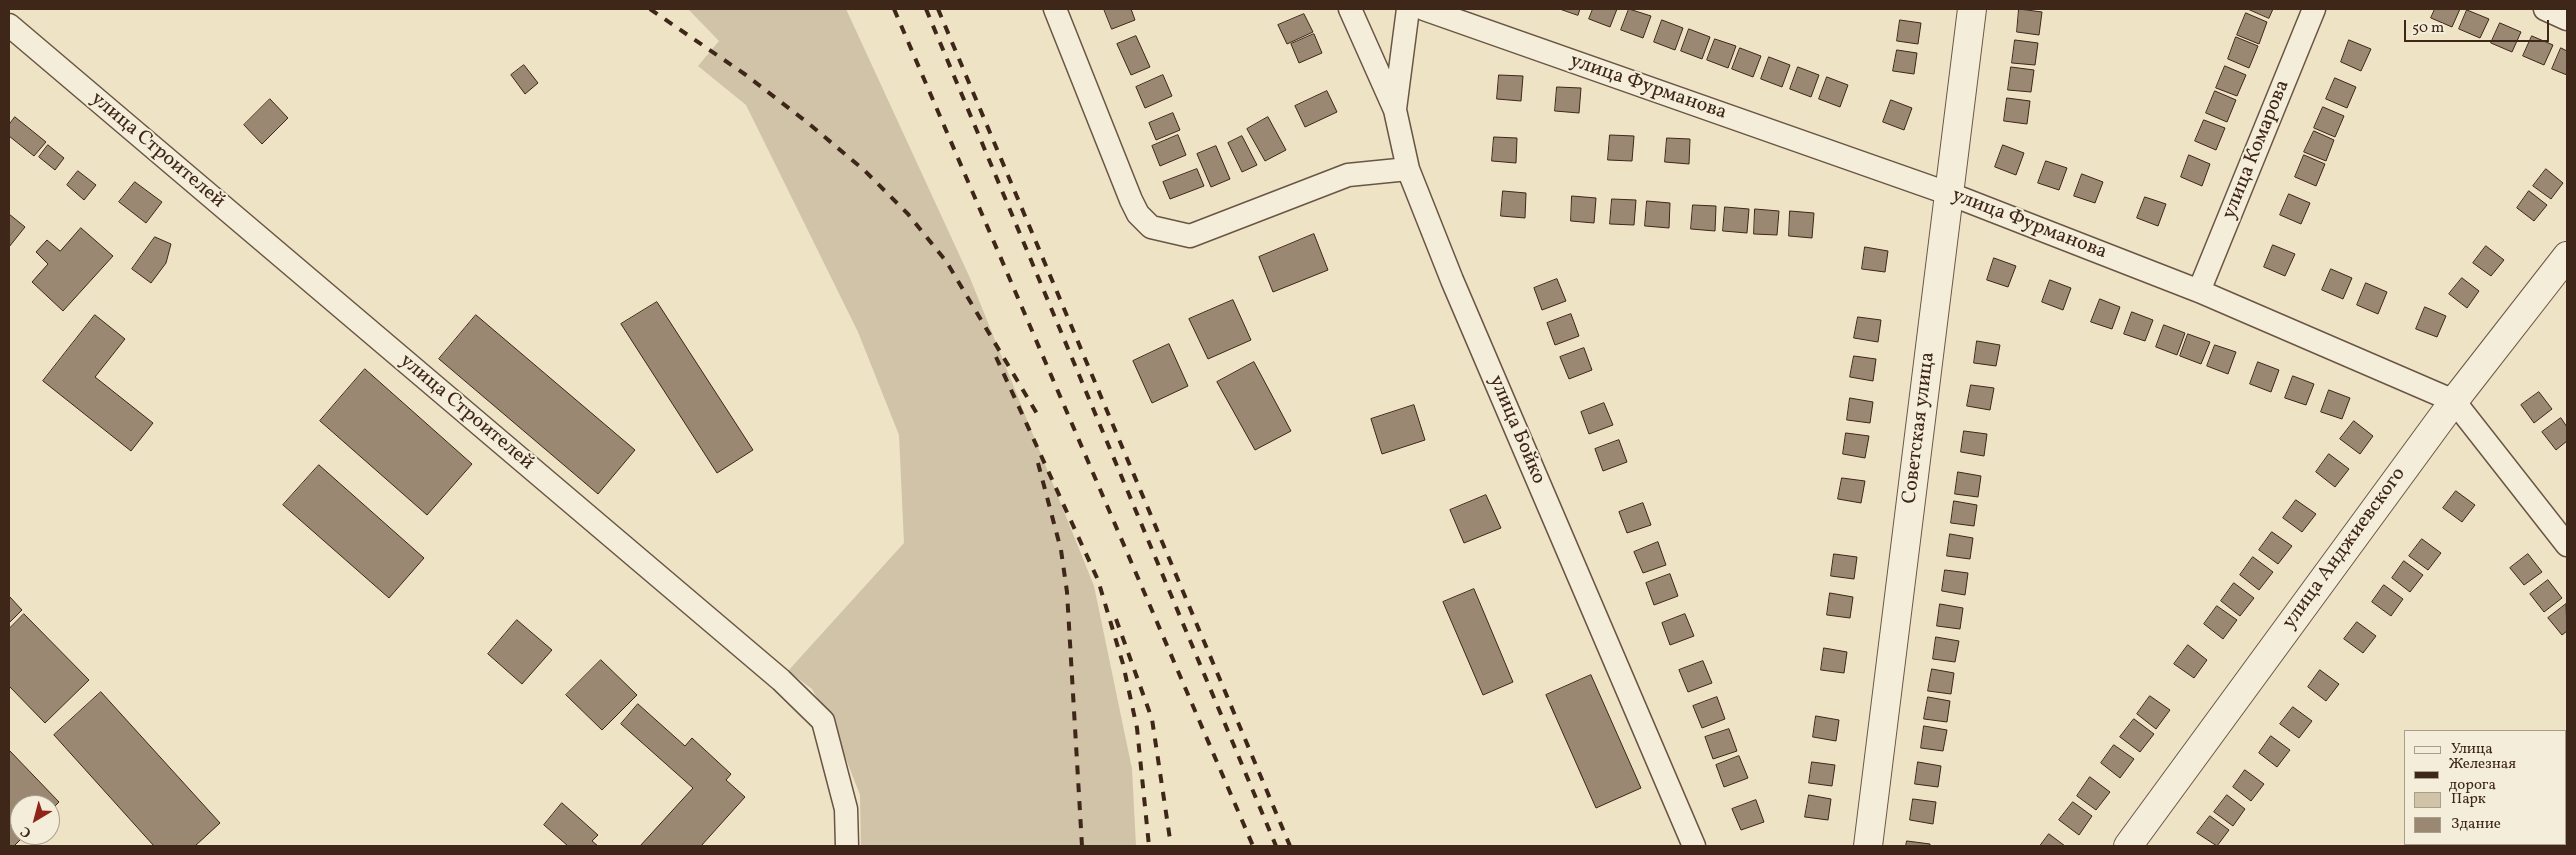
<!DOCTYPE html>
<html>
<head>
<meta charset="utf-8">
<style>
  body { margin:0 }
  #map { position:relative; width:2576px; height:855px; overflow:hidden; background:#eee3c5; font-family:Vollkorn,serif }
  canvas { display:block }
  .frame { position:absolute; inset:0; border:10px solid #3e2619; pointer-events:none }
  .legend { position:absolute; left:2404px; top:730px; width:162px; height:115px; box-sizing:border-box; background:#f4edd9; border:1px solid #ab9d8c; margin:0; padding:6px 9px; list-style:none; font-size:15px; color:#3e2619 }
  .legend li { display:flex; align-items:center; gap:10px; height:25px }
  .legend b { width:25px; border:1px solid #ab9d8c }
  .north { position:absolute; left:10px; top:795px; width:50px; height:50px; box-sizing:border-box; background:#f4edd9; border:1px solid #ab9d8c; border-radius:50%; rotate:217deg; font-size:14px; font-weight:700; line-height:20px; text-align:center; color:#3e2619 }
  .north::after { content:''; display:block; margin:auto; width:18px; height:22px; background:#8f2418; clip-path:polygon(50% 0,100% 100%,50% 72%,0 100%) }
  .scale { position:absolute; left:2404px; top:20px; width:145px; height:22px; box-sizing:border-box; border:2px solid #3e2619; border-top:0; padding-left:6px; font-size:15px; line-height:18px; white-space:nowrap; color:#3e2619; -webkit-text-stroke:4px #f4edd9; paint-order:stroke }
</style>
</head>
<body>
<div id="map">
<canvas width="2576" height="855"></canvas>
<div class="frame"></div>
<ul class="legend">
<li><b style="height:6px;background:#f4edd9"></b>Улица</li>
<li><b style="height:6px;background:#3e2619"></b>Железная дорога</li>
<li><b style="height:14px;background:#d0c3a8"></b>Парк</li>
<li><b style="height:14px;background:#9a8872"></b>Здание</li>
</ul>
<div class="north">С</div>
<div class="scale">50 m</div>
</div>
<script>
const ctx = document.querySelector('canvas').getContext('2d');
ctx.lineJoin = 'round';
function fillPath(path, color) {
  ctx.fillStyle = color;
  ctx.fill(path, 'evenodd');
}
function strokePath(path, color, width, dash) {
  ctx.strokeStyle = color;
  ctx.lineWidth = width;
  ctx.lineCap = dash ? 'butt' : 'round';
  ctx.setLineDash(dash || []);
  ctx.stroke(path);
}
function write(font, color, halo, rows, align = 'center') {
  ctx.font = font + ' Vollkorn,serif';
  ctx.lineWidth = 4;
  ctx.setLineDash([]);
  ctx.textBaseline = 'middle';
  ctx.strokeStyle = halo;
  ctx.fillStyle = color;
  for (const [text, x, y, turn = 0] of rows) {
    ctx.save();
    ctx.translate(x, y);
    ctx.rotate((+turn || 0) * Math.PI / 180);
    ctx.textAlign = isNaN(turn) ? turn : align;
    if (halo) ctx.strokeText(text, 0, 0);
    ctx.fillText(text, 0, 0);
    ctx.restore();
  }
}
fillPath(new Path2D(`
  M688,9H846L970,278L1094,586L1132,769L1136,846H861L860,795L834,728L812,689L788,671L904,543L899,435L858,332L746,105L698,66L719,41Z`), '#d0c3a8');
const building = new Path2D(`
  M1104,9H1131L1135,20L1112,29Z
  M1560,9H1580L1578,15Z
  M1593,9H1617L1610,27L1589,19Z
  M1629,9L1651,16L1643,38L1621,30Z
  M2019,9L2042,12L2039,35L2017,32Z
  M2248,9H2273L2269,18Z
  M2435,9H2460L2452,27L2431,18Z
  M2467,10L2489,19L2480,38L2459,29Z
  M2246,13L2267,22L2259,44L2237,35Z
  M1304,14L1313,32L1287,44L1278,25Z
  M1662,20L1683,28L1675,50L1654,42Z
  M1900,20L1921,23L1918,44L1897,41Z
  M2500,23L2521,32L2512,52L2491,43Z
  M1689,29L1710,37L1702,59L1681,51Z
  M1314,34L1322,53L1299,63L1291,44Z
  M1136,36L1150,67L1131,75L1117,44Z
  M2532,36L2553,45L2544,65L2523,56Z
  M2236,37L2258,46L2249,68L2228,59Z
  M1715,39L1736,46L1728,68L1707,60Z
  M2015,40L2038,43L2035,65L2012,63Z
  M2349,40L2371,49L2361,71L2341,62Z
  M1740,48L1761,56L1753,77L1732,69Z
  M2561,48L2567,51V75L2552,69Z
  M1897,50L1917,53L1914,74L1893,71Z
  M1769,57L1790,65L1782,87L1761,79Z
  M524,65L538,83L525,94L511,75Z
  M2225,66L2246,75L2237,96L2216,88Z
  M1798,67L1819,75L1811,97L1790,89Z
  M2011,67L2034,70L2031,92L2008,90Z
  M1163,75L1172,96L1145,108L1136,87Z
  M1499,75L1523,76L1521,101L1497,99Z
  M1827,77L1848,85L1840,107L1819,99Z
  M2335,78L2356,87L2347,108L2326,99Z
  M1557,87L1581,88L1579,113L1555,111Z
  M1327,91L1337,112L1305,127L1295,106Z
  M2215,91L2236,100L2227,122L2206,113Z
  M2007,98L2030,101L2027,124L2004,121Z
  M270,99L288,118L262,144L244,125Z
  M1891,100L1912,108L1904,130L1883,122Z
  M2323,107L2344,116L2335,137L2314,128Z
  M1173,113L1180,130L1156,140L1149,123Z
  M15,117L46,142L34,156L9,136V125Z
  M1268,117L1286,150L1265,161L1247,129Z
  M2204,120L2225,128L2216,150L2195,141Z
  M2314,131L2334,140L2326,161L2304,152Z
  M1178,135L1186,155L1160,166L1152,146Z
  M1610,135L1634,136L1632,161L1608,160Z
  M1242,136L1257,165L1242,172L1228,143Z
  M1494,137L1517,138L1516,163L1492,161Z
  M1667,138L1690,139L1689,164L1665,162Z
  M48,145L64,158L55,170L39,157Z
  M2003,145L2024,153L2016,175L1995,167Z
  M1216,146L1230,179L1211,187L1197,154Z
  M2189,155L2210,164L2202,186L2181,177Z
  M2304,155L2325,164L2316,186L2295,177Z
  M2046,161L2067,168L2059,190L2038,183Z
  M1197,169L1204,186L1170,199L1163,182Z
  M2546,169L2563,183L2551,199L2533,186Z
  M78,171L96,185L84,200L67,185Z
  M2082,174L2103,182L2095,203L2074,196Z
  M135,182L162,202L146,223L119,202Z
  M1503,191L1526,193L1525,218L1501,216Z
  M2529,191L2547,205L2534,221L2517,208Z
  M2289,194L2310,203L2301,224L2280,215Z
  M1572,196L1596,198L1594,223L1571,221Z
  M2145,197L2166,204L2158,226L2137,218Z
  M1612,199L1636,200L1634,225L1610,224Z
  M1647,201L1670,203L1669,228L1645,226Z
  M1693,205L1716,206L1715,231L1691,229Z
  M1725,207L1749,209L1747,233L1723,231Z
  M1755,209L1779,211L1777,235L1754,234Z
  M1790,211L1814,213L1812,238L1789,236Z
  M9,214L25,227L9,247Z
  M81,228L113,256L63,311L32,282L48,264L36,252L47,240L60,251Z
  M1314,234L1328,270L1273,292L1259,257Z
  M155,237L171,244L166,263L151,283L132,269Z
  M2273,245L2295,254L2285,276L2264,267Z
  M2486,246L2504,260L2491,276L2473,263Z
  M1865,247L1888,251L1885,272L1862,269Z
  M1994,258L2016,266L2008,287L1987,280Z
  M2331,269L2352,278L2343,299L2322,290Z
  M2462,278L2479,291L2467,308L2449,294Z
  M1557,279L1566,301L1542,310L1534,288Z
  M2050,280L2071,288L2063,310L2042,302Z
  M2366,283L2387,292L2378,314L2357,305Z
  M2100,299L2120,307L2112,329L2091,322Z
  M1233,300L1251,340L1208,359L1189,319Z
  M657,302L753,450L717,473L621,324Z
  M2425,307L2446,316L2437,337L2416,329Z
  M2132,312L2153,320L2145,341L2124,334Z
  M1571,314L1579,336L1555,345L1547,323Z
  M95,315L125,339L95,377L153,423L131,451L43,381Z
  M476,315L635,450L598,494L439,359Z
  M1858,317L1881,320L1878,342L1854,338Z
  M2164,325L2185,333L2177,355L2156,347Z
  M2188,334L2210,342L2201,364L2180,356Z
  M1977,341L2000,345L1996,366L1974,363Z
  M1169,344L1188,386L1152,403L1133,361Z
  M2215,345L2236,352L2228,374L2207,366Z
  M1584,348L1592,370L1569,379L1560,357Z
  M1854,356L1876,359L1873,381L1850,377Z
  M1254,362L1291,431L1255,450L1217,382Z
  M2258,362L2279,370L2271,392L2250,384Z
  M365,369L472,464L427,515L320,421Z
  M2293,376L2314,384L2306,405L2285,398Z
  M1971,385L1994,388L1990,410L1967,406Z
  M2329,390L2350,398L2342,419L2321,412Z
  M2539,392L2552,409L2534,423L2521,405Z
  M1850,398L1873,402L1870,423L1847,420Z
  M1604,403L1613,425L1589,434L1581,412Z
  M1414,405L1425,440L1382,454L1371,419Z
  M2561,418L2567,427V441L2556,450L2542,432Z
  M2354,421L2373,436L2360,454L2340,439Z
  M1964,431L1987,434L1984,456L1961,452Z
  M1846,433L1869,436L1865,458L1843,454Z
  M1619,440L1627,462L1603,471L1595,449Z
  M2329,454L2349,469L2335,487L2316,472Z
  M319,465L424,558L389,598L283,505Z
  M1958,472L1981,476L1978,497L1955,494Z
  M1842,478L1865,481L1861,503L1838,499Z
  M2456,491L2475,505L2462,522L2443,508Z
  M1486,495L1501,528L1464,543L1450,510Z
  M2296,500L2316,514L2302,532L2283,518Z
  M1954,501L1977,505L1974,526L1951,523Z
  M1643,503L1651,525L1627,533L1619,512Z
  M2272,532L2292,546L2278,564L2259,550Z
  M1950,534L1973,538L1970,559L1947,556Z
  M2422,539L2441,553L2428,570L2409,556Z
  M1658,542L1666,565L1643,573L1634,552Z
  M1834,554L1857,557L1854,579L1831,576Z
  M2528,554L2542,572L2524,585L2510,568Z
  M2253,557L2273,572L2259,590L2240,575Z
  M2404,561L2423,575L2410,592L2392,578Z
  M1945,570L1968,573L1965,595L1942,591Z
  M1670,574L1678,596L1654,605L1646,583Z
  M2548,580L2562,598L2544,612L2530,594Z
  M2234,583L2254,598L2240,616L2221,601Z
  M2384,585L2403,599L2391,616L2372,602Z
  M1474,589L1513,682L1483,695L1443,602Z
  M1830,593L1853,597L1850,618L1827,615Z
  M9,596L22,610L9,623Z
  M1940,604L1963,608L1960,629L1937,626Z
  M2566,604L2567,631L2562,635L2548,618Z
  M2217,606L2237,620L2223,639L2204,624Z
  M24,614L89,680L45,723L9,686V629Z
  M1685,614L1694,636L1670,645L1662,623Z
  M517,620L552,650L522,684L488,654Z
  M2357,622L2376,636L2363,653L2344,639Z
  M1936,637L1959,641L1955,662L1933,659Z
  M2188,645L2207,660L2194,678L2174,664Z
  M1824,648L1847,652L1844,673L1821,670Z
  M601,660L637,695L602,730L566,695Z
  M1703,661L1712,683L1688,692L1679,670Z
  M1932,669L1954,673L1951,694L1928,691Z
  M2320,670L2339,684L2326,701L2308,687Z
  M1591,675L1641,788L1596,808L1546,695Z
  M101,692L220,823L195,846H154L54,735Z
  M2150,696L2170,710L2156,729L2137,714Z
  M1717,697L1725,719L1702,728L1693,706Z
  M1928,697L1950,701L1947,722L1924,719Z
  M638,704L685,746L692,738L731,774L726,780L745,797L701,846H640L693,788L621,724Z
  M2293,707L2312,721L2299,738L2280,724Z
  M1816,716L1839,720L1836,741L1813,737Z
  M2134,719L2154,734L2140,752L2120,737Z
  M1924,726L1947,730L1943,751L1921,748Z
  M1729,729L1737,751L1713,759L1705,737Z
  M2271,736L2290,750L2277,767L2259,753Z
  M2114,745L2134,759L2120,778L2101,763Z
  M9,750L59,802L50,811V805H20V835H25L14,846H9Z
  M1739,756L1748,778L1724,787L1716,765Z
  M1812,762L1835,765L1832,786L1809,783Z
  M1918,762L1941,766L1938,787L1915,784Z
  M2245,770L2264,784L2251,801L2233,787Z
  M2090,777L2110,792L2096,810L2077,796Z
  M1809,795L1831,799L1828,820L1805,817Z
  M2227,795L2245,809L2233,826L2214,812Z
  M1913,799L1936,802L1933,824L1910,820Z
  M1756,800L1764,822L1741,830L1732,809Z
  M2073,802L2092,816L2079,835L2059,820Z
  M562,803L598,835L592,841L598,846H568L544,825Z
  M2210,816L2229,830L2217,846L2197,833Z
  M2049,834L2065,846H2040Z
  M1907,841L1930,844V846H1906Z`);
fillPath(building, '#9a8872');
strokePath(building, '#3e2619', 1);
const minor = new Path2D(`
  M1055,9L1131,200L1138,214L1151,227L1190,236L1348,175L1408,169
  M1350,9L1395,110L1408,169L1452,280L1694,846
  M1424,9L1950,194L2199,291L2454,401L2567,545
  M2545,9L2567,19
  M9,25L781,680L823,721L846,809L847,846
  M1395,109L1408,9
  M2199,291L2314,9`);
const tertiary = new Path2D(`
  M1868,846L1972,9
  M2128,846L2454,401L2567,256`);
strokePath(minor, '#6a5544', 25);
strokePath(tertiary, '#6a5544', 30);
strokePath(minor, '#f4edd9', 22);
strokePath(tertiary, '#f4edd9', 28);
strokePath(new Path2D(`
  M650,9L746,75L808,123L864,170L908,214L946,261L1039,417
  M894,9L1253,846
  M926,9L1276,846
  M938,9L1290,846
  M996,357L1098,580L1123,664L1137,728L1149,846
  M1038,463L1061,550L1067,592L1082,846
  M1116,619L1152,719L1171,846`), '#3e2619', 4, [9, 9]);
write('20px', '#3e2619', '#f4edd9', [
  ["улица Фурманова",1648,88,19],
  ["улица Комарова",2257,150,-68],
  ["улица Строителей",157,151,40],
  ["улица Фурманова",2029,225,21],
  ["улица Строителей",466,413,40],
  ["Советская улица",1920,428,-83],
  ["улица Бойко",1516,430,67],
  ["улица Анджиевского",2345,549,-54]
]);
</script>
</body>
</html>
